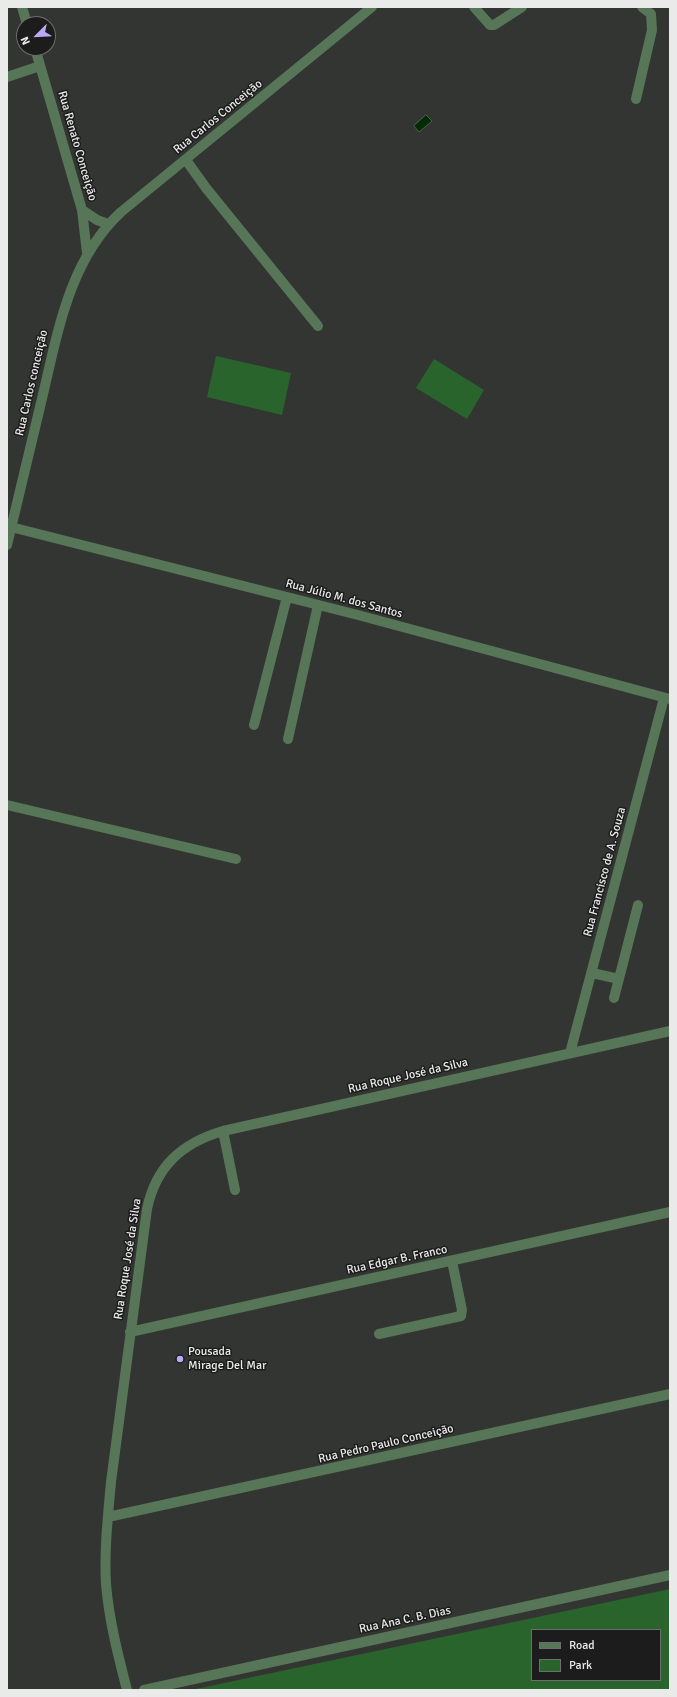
<!DOCTYPE html>
<html>
<head>
<meta charset="utf-8">
<style>
  body { margin:0 }
  #map { position:relative; width:677px; height:1697px; overflow:hidden; background:#333533; font-family:Signika,sans-serif }
  canvas { display:block }
  .frame { position:absolute; inset:0; border:8px solid #e9eae9; pointer-events:none }
  .legend { position:absolute; left:531px; top:1629px; width:130px; height:52px; box-sizing:border-box; background:#1b1c1b; border:1px solid #6d6e6d; margin:0; padding:5px 7px; list-style:none; font-size:12px; color:#e9eae9 }
  .legend li { display:flex; align-items:center; gap:8px; height:20px }
  .legend b { width:20px; border:1px solid #6d6e6d }
  .north { position:absolute; left:16px; top:16px; width:40px; height:40px; box-sizing:border-box; background:#1b1c1b; border:1px solid #6d6e6d; border-radius:50%; rotate:246deg; font-size:11px; font-weight:700; line-height:16px; text-align:center; color:#e9eae9 }
  .north::after { content:''; display:block; margin:auto; width:14px; height:18px; background:#bcaaf6; clip-path:polygon(50% 0,100% 100%,50% 72%,0 100%) }
</style>
</head>
<body>
<div id="map">
<canvas width="677" height="1697"></canvas>
<div class="frame"></div>
<ul class="legend">
<li><b style="height:5px;background:#577557"></b>Road</li>
<li><b style="height:11px;background:#29642c"></b>Park</li>
</ul>
<div class="north">N</div>
</div>
<script>
const ctx = document.querySelector('canvas').getContext('2d');
ctx.lineJoin = 'round';
function fillPath(path, color) {
  ctx.fillStyle = color;
  ctx.fill(path, 'evenodd');
}
function strokePath(path, color, width, dash) {
  ctx.strokeStyle = color;
  ctx.lineWidth = width;
  ctx.lineCap = dash ? 'butt' : 'round';
  ctx.setLineDash(dash || []);
  ctx.stroke(path);
}
function write(font, color, halo, rows, align = 'center') {
  ctx.font = font + ' Signika,sans-serif';
  ctx.lineWidth = 3;
  ctx.setLineDash([]);
  ctx.textBaseline = 'middle';
  ctx.strokeStyle = halo;
  ctx.fillStyle = color;
  for (const [text, x, y, turn = 0] of rows) {
    ctx.save();
    ctx.translate(x, y);
    ctx.rotate((+turn || 0) * Math.PI / 180);
    ctx.textAlign = isNaN(turn) ? turn : align;
    if (halo) ctx.strokeText(text, 0, 0);
    ctx.fillText(text, 0, 0);
    ctx.restore();
  }
}
fillPath(new Path2D(`
  M216,356L291,373L282,415L207,397Z
  M434,359L484,390L467,419L416,388Z
  M670,1589V1690H191ZM532,1630H660V1680H532Z`), '#29642c');
const water = new Path2D(`
  M426,115L432,121L419,132L414,126Z`);
fillPath(water, '#022b06');
strokePath(water, '#47644a', 1);
strokePath(new Path2D(`
  M22,7L27,24
  M474,7L490,25H494L522,7
  M35,48L82,210L87,253
  M7,77L40,66
  M636,99L652,30L651,14L642,7
  M186,160L206,188L318,326
  M82,210L97,220L108,224
  M11,527L358,615L670,699
  M7,545C18,499 29,453 40,407C57,338 67,262 121,212L372,7
  M254,725L287,597
  M288,739L318,605
  M7,805L236,859
  M592,973L619,979
  M614,998L638,905
  M570,1053L664,698
  M223,1131L235,1190
  M130,1332L670,1212
  M379,1334L461,1316L462,1310L452,1261
  M108,1517L670,1394
  M127,1690C118,1655 109,1620 106,1584C104,1551 108,1516 111,1482L147,1209C156,1166 182,1143 223,1131L670,1031
  M144,1690L670,1575`), '#577557', 10);
for (const [x, y, r, color] of [
  [180,1359,4,"#bcaaf6"]
]) {
  const dot = new Path2D();
  dot.arc(x, y, r, 0, 2 * Math.PI);
  ctx.fillStyle = color;
  ctx.fill(dot);
  strokePath(dot, '#1b1c1b', 1.5);
}
write('12px', '#e9eae9', '#1b1c1b', [
  ["Rua Carlos Conceição",218,117,-39],
  ["Rua Renato Conceição",77,146,74],
  ["Rua Carlos conceição",32,383,-77],
  ["Rua Júlio M. dos Santos",344,599,15],
  ["Rua Francisco de A. Souza",605,872,-75],
  ["Rua Roque José da Silva",408,1076,-13],
  ["Rua Roque José da Silva",128,1259,-81],
  ["Rua Edgar B. Franco",397,1260,-12],
  ["Rua Pedro Paulo Conceição",386,1444,-13],
  ["Rua Ana C. B. Dias",405,1620,-12]
]);
write('12px', '#e9eae9', '#1b1c1b', [
  ["Pousada",188,1352],
  ["Mirage Del Mar",188,1366]
], 'left');
</script>
</body>
</html>
